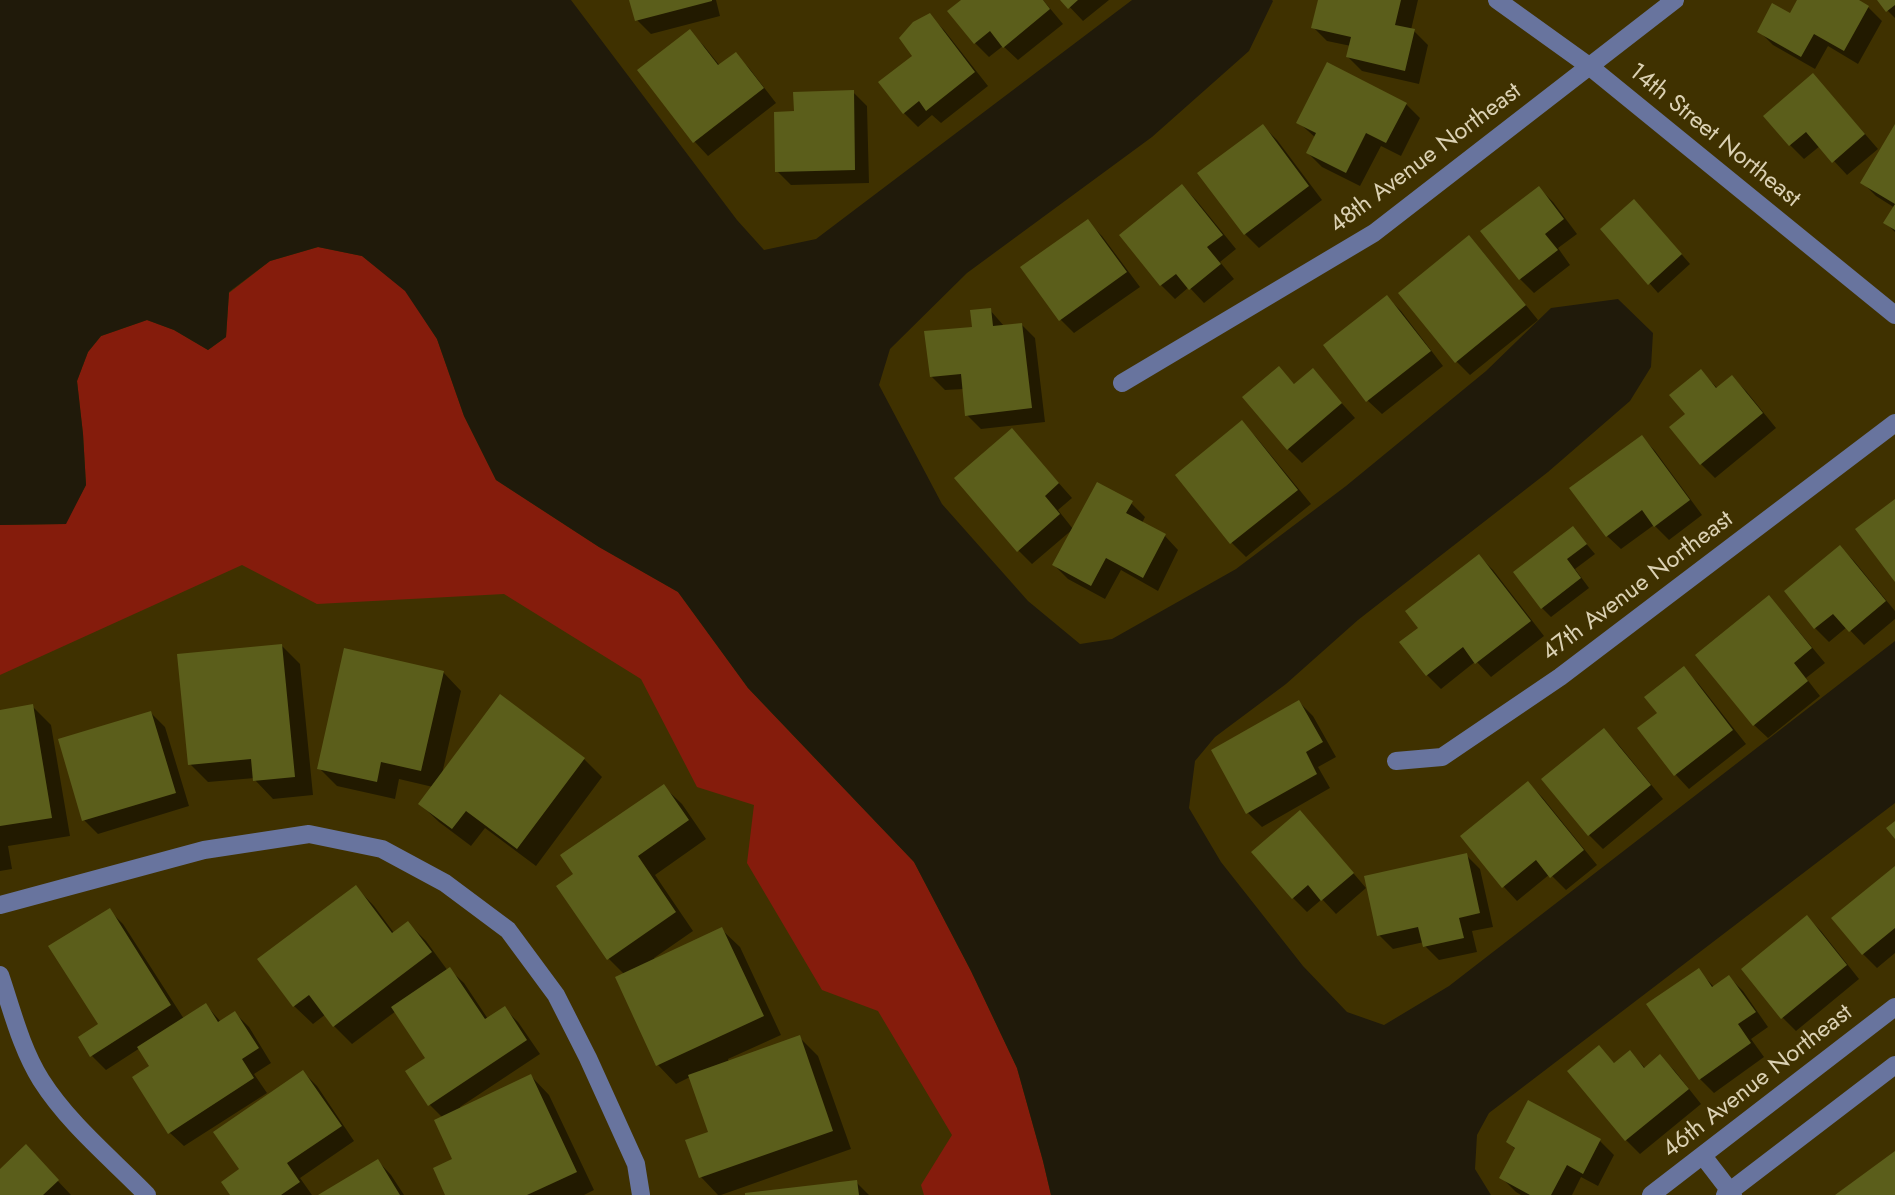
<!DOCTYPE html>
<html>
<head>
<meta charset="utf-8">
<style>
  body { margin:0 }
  canvas { display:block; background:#3f3100 }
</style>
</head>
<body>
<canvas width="1895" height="1195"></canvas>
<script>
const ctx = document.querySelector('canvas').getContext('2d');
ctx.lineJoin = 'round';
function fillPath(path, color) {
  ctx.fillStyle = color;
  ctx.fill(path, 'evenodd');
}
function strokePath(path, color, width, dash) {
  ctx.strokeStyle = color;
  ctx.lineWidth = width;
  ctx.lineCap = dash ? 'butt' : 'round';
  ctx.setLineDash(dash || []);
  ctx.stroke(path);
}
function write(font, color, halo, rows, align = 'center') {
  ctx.font = font + ' Jost,sans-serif';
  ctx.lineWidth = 5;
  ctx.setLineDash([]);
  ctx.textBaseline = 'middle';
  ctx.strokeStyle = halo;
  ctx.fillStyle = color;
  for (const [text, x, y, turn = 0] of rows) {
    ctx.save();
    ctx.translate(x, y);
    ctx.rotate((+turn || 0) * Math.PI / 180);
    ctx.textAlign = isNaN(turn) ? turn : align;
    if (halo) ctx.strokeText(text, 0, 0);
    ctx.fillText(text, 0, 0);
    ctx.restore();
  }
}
fillPath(new Path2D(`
  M318,247L362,256L406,291L437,339L464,416L496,480L599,547L678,592L748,688L914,862L971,971L1017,1068L1043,1161L1051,1195H924L921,1185L952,1135L878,1011L822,990L747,863L754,805L697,787L641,679L504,594L317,604L242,565L0,675V525L65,524L86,485L83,434L77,381L88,352L101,336L147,320L174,330L208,350L226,337L229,293L270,261Z`), '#851c0c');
fillPath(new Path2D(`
  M0,0H571L737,220L764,250L816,239L1132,0H1272L1273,1L1249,51L1152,137L967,273L890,349L879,385L942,504L1028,601L1080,644L1112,639L1236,569L1346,486L1486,371L1551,308L1618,299L1653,333L1651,367L1630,401L1548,472L1358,620L1286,684L1215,737L1195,761L1189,808L1221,862L1303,966L1347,1012L1384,1025L1449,986L1895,641V803L1489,1113L1477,1135L1475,1169L1491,1195H1051L1043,1161L1017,1068L971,971L914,862L748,688L678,592L599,547L496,480L464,416L437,339L405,291L362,256L318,247L270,261L229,292L226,337L208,350L174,330L147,320L101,336L88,352L77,381L83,434L86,485L66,524L0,525Z`), '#201a0a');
fillPath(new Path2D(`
  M631,0H716L720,16L651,34L637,20Z
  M964,0H1043L1063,24L1018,60L1003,46L989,57L975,43Z
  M1063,0H1109L1083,21Z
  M1319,0H1418L1411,30L1414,31L1428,45L1419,84L1362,71L1348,57L1351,46L1327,41L1313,27Z
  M1799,0H1856L1868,7L1882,21L1858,64L1828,46L1815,69L1773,45L1759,31L1790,16Z
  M1879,0H1895V18L1888,11Z
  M930,16L944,30L988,86L941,123L932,115L918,127L904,113L914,56Z
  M690,32L704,46L720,66L735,54L749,68L776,103L708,156L695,142L639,71Z
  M1826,89L1878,149L1847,175L1820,146L1804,159L1790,145Z
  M853,92L867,106L869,183L791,185L777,171L795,113Z
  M1406,104L1420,118L1401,156L1381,146L1360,186L1322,167L1308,153L1316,138L1299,123Z
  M1263,126L1277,140L1322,200L1259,248L1245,234Z
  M1895,128V232L1886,223L1895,208L1876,196L1862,182Z
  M1182,186L1196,200L1236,249L1220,262L1234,279L1204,303L1189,287L1175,299L1161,285Z
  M1539,188L1553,202L1577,234L1558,248L1570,265L1534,293L1520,279Z
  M1643,210L1690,264L1658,293L1603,230Z
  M1088,222L1102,236L1140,287L1074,333L1060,319Z
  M1469,238L1482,251L1538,320L1470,375L1456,361Z
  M1387,297L1401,311L1443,366L1382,414L1368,401Z
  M990,310L1004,326L1021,324L1035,338L1045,422L981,429L967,415L964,389L945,390L931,376Z
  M1279,368L1295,385L1312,370L1355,418L1302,463L1288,449Z
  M1701,371L1718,389L1732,377L1746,391L1776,428L1715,478L1701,464L1687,414Z
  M1242,423L1256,437L1311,504L1246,557L1232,543L1177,475Z
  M1012,430L1072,498L1058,510L1073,529L1032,564L1018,550Z
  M1642,437L1655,451L1702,515L1669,540L1654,525L1621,549L1607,536Z
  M1131,503L1145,517L1142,523L1165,536L1178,550L1158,591L1121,570L1105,599L1068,579L1054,565Z
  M1573,528L1595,554L1575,569L1589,588L1551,617L1542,608L1515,572Z
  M1840,547L1854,561L1895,611V619L1864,645L1847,627L1829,642L1815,628L1786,592Z
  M1479,556L1493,570L1544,636L1491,677L1476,661L1441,689L1427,675L1420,628Z
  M1769,598L1782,611L1825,663L1806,678L1820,696L1768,738L1754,725Z
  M282,646L300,664L313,795L273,799L255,780V778L208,782L190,764Z
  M1684,669L1698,683L1746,744L1689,789L1676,775L1659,713Z
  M443,672L461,691L442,774L584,759L602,777L536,866L485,828L471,846L439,822L420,804L433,787L399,779L395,799L337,786L319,768Z
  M1299,702L1313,716L1336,757L1318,767L1330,788L1262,827L1248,813Z
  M32,706L51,725L70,836L8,846L12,869L0,871V712Z
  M151,713L165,727L189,806L98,834L84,820Z
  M1604,730L1618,744L1663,799L1603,849L1589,835Z
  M1528,783L1542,797L1597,865L1566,890L1550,874L1517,901L1504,887Z
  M663,786L682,804L706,839L655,875L693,931L654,958L655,960L721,929L740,947L781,1035L728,1059L729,1062L799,1037L818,1056L851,1149L721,1195H718L701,1177L688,1141L710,1133L690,1077L676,1084L658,1065L617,978L624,974L609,959L575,874Z
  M1313,826L1366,888L1336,914L1322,899L1307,912L1293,898Z
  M1466,855L1480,869L1493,927L1472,931L1477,952L1439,960L1425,946L1424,942L1393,949L1379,935Z
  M1895,868V953L1877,968L1863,954Z
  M356,887L374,906L394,933L408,923L426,941L448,971L450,970L464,983L488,1019L504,1008L518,1022L540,1054L460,1107L461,1109L531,1076L549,1095L594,1190L584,1195H447L454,1160L443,1118L430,1105L428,1059L396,1011L352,1044L334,1026L326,1014L313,1024L294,1006Z
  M109,910L123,924L184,1019L206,1005L221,1022L235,1013L249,1027L271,1063L254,1074L267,1093L184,1146L170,1133L152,1066L140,1048L106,1070L92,1056L100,1025Z
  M1807,917L1821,931L1859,979L1796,1031L1782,1017Z
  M1698,970L1714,987L1729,977L1743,991L1768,1027L1751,1039L1764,1057L1714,1093L1700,1079Z
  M1599,1048L1615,1064L1630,1052L1646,1069L1660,1057L1674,1070L1701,1104L1640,1154L1626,1140Z
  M303,1072L317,1086L354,1141L300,1178L312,1195H232L241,1170Z
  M1600,1141L1614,1155L1598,1186L1581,1177L1572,1195H1521L1516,1192L1502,1178L1516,1150L1508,1142Z
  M39,1161L71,1195H0V1171Z
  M378,1161L391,1175L404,1195H321Z
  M856,1182L869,1195H746Z`), '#0007');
fillPath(new Path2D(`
  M629,0H712V1L635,21Z
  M961,0H1043L1050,9L1003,48L990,31L974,44L947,11Z
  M1060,0H1078L1068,9Z
  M1318,0H1401L1395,25L1415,29L1405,71L1346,57L1351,37L1311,28Z
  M1797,0H1859L1869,6L1844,51L1814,34L1801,57L1757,32L1772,3L1790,13Z
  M1877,0H1895V5L1886,12Z
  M930,13L975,72L926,111L919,101L903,114L878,82L912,56L899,38L913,22Z
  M690,29L718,65L736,52L764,88L693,143L637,70Z
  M1327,62L1407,103L1386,143L1366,133L1346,173L1306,153L1316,133L1296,123Z
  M1813,73L1865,134L1832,163L1806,132L1789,146L1763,116Z
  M854,90L855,170L775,172L774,112L794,111L793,92Z
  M1263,124L1309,186L1244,235L1197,173Z
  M1895,124V230L1883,223L1895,204L1860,183Z
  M1182,184L1223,235L1207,247L1221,264L1189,290L1176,274L1160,286L1119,235Z
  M1539,186L1564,219L1545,234L1558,250L1519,280L1480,231Z
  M1634,199L1682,254L1648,285L1600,229Z
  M1088,219L1127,272L1059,321L1020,267Z
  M1469,235L1526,305L1455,363L1398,293Z
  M1387,295L1431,351L1366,402L1323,345Z
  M991,308L993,326L1022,323L1032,408L965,416L961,374L930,377L924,331L972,327L970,310Z
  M1279,366L1294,384L1313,368L1342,403L1287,450L1242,397Z
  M1701,369L1716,388L1732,375L1763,413L1700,465L1669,427L1685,414L1669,395Z
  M1242,420L1298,490L1230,544L1175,475Z
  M1012,428L1059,483L1045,496L1060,514L1017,552L954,478Z
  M1642,435L1690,500L1654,527L1642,510L1606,537L1569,488Z
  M1097,482L1133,501L1126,513L1166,534L1143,578L1106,558L1091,586L1052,565Z
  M1895,499V582L1855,529Z
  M1573,526L1587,544L1567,559L1581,578L1541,609L1513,572Z
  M1840,545L1886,601L1849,632L1833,614L1814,629L1784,591Z
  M1479,554L1531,621L1475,664L1463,647L1426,676L1399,642L1418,628L1405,611Z
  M1769,595L1812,648L1794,663L1808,681L1753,726L1695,655Z
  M282,644L295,777L253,781L251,759L188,765L177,654Z
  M344,648L444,671L421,771L381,762L377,782L317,769Z
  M1684,666L1733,730L1674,776L1637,728L1657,713L1644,697Z
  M500,694L585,758L517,849L466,811L452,829L418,804Z
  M1299,700L1323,742L1306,752L1317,774L1246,814L1211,750Z
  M33,704L52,818L0,826V710Z
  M151,711L176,793L82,821L58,739Z
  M1604,728L1651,785L1588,836L1541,779Z
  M1528,781L1584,850L1550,878L1536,860L1502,888L1460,836Z
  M664,784L689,820L638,856L676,912L607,960L556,886L573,874L560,855Z
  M1300,810L1354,873L1321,901L1308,885L1292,899L1251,852Z
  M1895,821V839L1886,828Z
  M1467,853L1480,913L1459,918L1464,938L1423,947L1418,927L1377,936L1364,876Z
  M1895,866V928L1862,955L1831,918Z
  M356,885L392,933L408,921L432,952L333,1027L309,995L293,1007L257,959Z
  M110,908L171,1005L90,1057L78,1037L98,1024L48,946Z
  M1807,915L1847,965L1781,1019L1741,969Z
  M722,927L764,1016L656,1066L615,977Z
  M450,967L485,1019L505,1006L527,1040L428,1106L405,1071L425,1058L391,1007Z
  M1699,968L1712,987L1729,975L1756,1012L1738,1024L1751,1043L1699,1080L1646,1004Z
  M206,1003L218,1022L235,1011L259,1048L242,1059L254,1078L168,1134L132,1077L149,1066L137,1047Z
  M800,1035L833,1131L699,1178L685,1140L708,1132L688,1075Z
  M1599,1045L1614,1063L1630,1050L1644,1068L1660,1054L1689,1089L1625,1141L1567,1071Z
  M303,1070L342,1126L287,1163L300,1182L281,1195H230L221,1182L239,1169L213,1132Z
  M531,1074L577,1172L527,1195H445L433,1168L452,1159L434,1120Z
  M1528,1100L1601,1139L1583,1174L1567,1165L1551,1195H1530L1499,1178L1515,1148L1506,1142Z
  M26,1144L59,1180L43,1195H0V1169Z
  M1895,1151V1195H1835Z
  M378,1159L400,1195H318Z
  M857,1180L859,1195H745V1193Z`), '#5b5e1b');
strokePath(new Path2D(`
  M1497,0L1589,66L1895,315
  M1122,383L1374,233L1675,0
  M1396,761L1442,757L1560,677L1895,423
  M0,905L204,850L309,834L382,849L445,883L508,930L556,995L588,1058L636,1164L641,1195
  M0,975C12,1010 21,1048 41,1080C69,1124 111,1158 147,1195
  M1703,1156L1733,1195
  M1651,1195L1895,1007
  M1725,1195L1895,1065`), '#68749e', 18);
write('24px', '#dbd1b3', '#3f3100', [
  ["14th Street Northeast",1714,136,39],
  ["48th Avenue Northeast",1426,159,-37],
  ["47th Avenue Northeast",1638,587,-37],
  ["46th Avenue Northeast",1758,1082,-38]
]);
</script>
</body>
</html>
